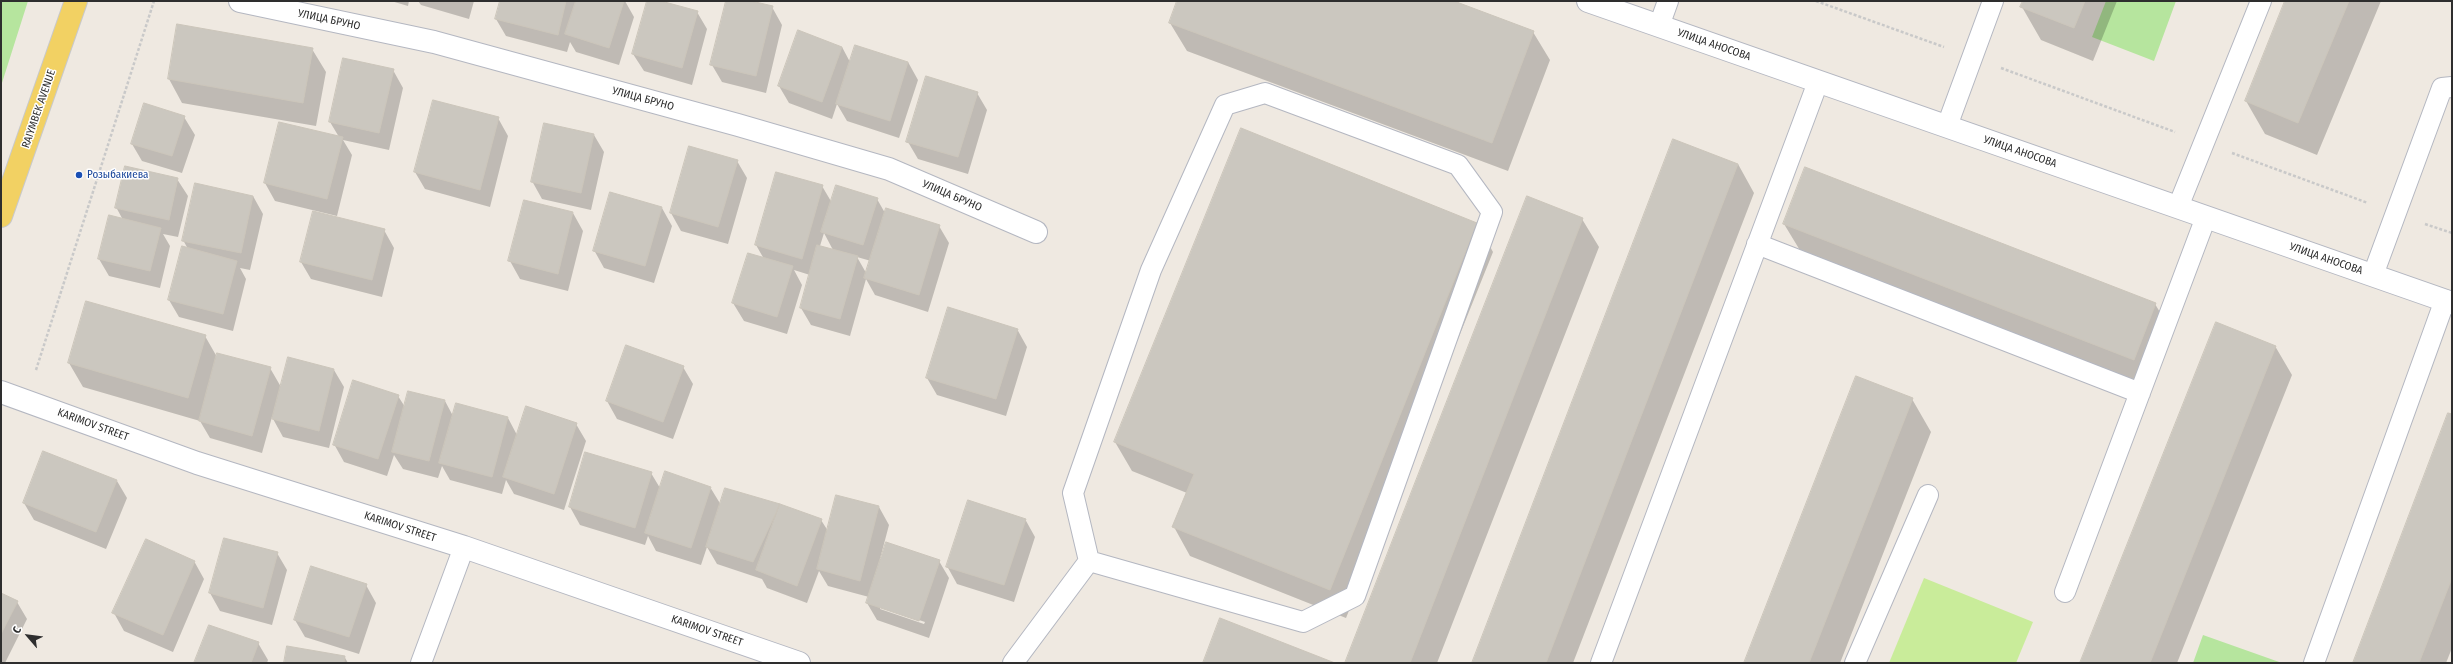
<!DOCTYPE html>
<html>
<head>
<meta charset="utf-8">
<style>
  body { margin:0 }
  #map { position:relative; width:2453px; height:664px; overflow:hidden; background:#efe9e1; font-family:"Fira Sans Condensed",sans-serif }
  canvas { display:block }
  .frame { position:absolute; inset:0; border:2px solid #2e2e2e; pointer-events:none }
  .north { position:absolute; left:8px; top:616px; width:40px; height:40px; -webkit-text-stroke:3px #fff; paint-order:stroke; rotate:298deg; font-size:11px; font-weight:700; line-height:16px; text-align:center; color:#2e2e2e }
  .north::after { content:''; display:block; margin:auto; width:14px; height:18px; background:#2e2e2e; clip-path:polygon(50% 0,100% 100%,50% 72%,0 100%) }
</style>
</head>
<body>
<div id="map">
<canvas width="2453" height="664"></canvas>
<div class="frame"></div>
<div class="north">С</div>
</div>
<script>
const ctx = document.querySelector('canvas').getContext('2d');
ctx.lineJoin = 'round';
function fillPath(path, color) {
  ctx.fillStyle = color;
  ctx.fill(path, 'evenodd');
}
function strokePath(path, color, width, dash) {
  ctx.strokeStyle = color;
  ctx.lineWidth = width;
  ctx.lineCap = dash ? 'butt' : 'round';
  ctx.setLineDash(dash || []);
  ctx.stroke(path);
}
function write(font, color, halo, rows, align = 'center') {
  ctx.font = font + ' "Fira Sans Condensed",sans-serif';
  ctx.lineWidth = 3;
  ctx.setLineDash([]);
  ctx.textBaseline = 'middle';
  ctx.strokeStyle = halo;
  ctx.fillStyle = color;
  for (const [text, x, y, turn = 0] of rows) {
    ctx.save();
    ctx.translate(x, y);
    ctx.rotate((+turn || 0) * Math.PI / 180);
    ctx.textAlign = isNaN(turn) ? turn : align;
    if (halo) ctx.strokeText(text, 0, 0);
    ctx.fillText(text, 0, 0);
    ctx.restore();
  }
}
fillPath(new Path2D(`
  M1,1H28L1,86Z
  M2106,1H2176L2154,61L2092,37Z
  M2203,635L2282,663H2193Z`), '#b6e59e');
fillPath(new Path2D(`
  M1924,578L2033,622L2016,663H1889Z`), '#c9ec9a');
fillPath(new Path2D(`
  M391,1H409L408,6Z
  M418,1H474L469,19L421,5Z
  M501,1H625L634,17L619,65L576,52L570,42L567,52L506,36L496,19Z
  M648,1H658L697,12L707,29L692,85L644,71L633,54Z
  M727,1H746L772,7L782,25L766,93L722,82L712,65Z
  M1179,1H1452L1533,32L1550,60L1508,171L1187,51L1170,23Z
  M2024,1H2117L2093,61L2041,40L2022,7Z
  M2287,1H2381L2317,155L2265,134L2246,101Z
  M842,47L850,62H908L918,80L899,138L847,121L837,104L832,119L789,103L779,86Z
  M312,49L326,72L316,126L182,103L169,79Z
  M393,70L403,88L389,150L343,140L352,155L337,216L275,201L265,183L280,123L339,137L330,122Z
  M977,93L987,110L968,174L918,159L908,142Z
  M184,117L195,135L182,173L142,161L132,144Z
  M498,118L508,136L490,207L425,189L415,172Z
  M594,135L604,152L591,210L542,199L532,181Z
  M690,147L737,161L747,178L728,244L681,231L671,213Z
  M1738,164L1754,193L1573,663H1473Z
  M177,179L188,196L178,237L163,234L170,246L160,288L109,276L99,259L123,220L116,207Z
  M822,186L832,203L877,199L885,213L939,226L949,243L928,312L875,295L866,279L850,336L811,325L801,308L810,275L794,270L802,285L787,334L744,321L733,303L764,259L756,245ZM824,233L833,250L820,246ZM857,257L871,261L867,274L865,271Z
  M253,196L263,214L250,270L240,268L246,279L233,331L179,317L169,300L188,249L183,240Z
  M662,208L672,226L654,283L604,268L594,250Z
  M573,213L583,231L568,291L520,279L510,261Z
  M1582,219L1599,247L1437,663H1346Z
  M1477,223L1493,252L1346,618L1190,556L1174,527L1187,493L1132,471L1115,442Z
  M1784,224L2155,304L2172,332L2150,387L1801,252Z
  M384,230L394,248L382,297L311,279L301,262Z
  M1017,329L1027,347L1006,416L937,395L927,378Z
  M205,336L217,357L270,368L281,387L334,370L344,387L329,448L283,437L272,417L262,453L210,438L200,421L83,387L69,363Z
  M2275,346L2292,375L2177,663H2081Z
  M683,367L693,384L673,439L617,419L607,401Z
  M409,392L445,401L453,416L508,418L517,435L576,424L586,441L564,510L514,494L506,480L502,494L450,480L442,466L438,478L403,469L394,455L387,476L344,462L334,444L398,396L405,407Z
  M1912,399L1931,432L1840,663H1745Z
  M2452,416V648L2446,663H2354Z
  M586,453L651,473L660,488L710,487L721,505L726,490L780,505L821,520L828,531L879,507L889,525L880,559L939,561L949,578L929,638L877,620L867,603L869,597L828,586L819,571L807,603L767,588L762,579L717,564L707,547L701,565L656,551L648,536L645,545L580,525L570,507ZM880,607L925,622L924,624L880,609Z
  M117,481L127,498L106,549L34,520L24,503Z
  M1025,519L1035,537L1014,602L957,584L947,566Z
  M277,553L287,570L272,625L220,611L210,593Z
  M194,561L204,579L173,652L124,631L114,613Z
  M366,585L376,603L359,654L305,637L295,620Z
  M1,594L17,602L27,619L5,663H1Z
  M258,643L268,660L267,663H195Z
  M344,656L348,663H285Z`), '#0003');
const building = new Path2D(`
  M500,1H566L558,35L495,19Z
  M576,1H624L609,48L565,34Z
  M647,1H661L698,11L682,68L632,54Z
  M726,1H751L773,6L756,76L710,65Z
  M1177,1H1454L1534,31L1492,143L1169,23Z
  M2023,1H2085L2074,28L2020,7Z
  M2285,1H2349L2298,123L2245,101Z
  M177,24L313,48L303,103L168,79Z
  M798,30L842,47L822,102L778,86Z
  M855,45L908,62L890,121L836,104Z
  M343,58L394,69L379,133L329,122Z
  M926,76L978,92L958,157L906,142Z
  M433,100L499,117L480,190L414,172Z
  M144,103L185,116L172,156L131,144Z
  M279,122L343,137L327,199L264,183Z
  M544,123L594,134L581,193L531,182Z
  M1241,128L1477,223L1330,590L1172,527L1194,474L1114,442Z
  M1673,139L1738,164L1546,663H1472Z
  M689,146L738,160L718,227L670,213Z
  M125,166L178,178L169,220L115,208Z
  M1805,167L2156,303L2134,360L1783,224Z
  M776,172L823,185L802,259L755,245Z
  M195,183L253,196L241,253L182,241Z
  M836,185L878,198L863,245L821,232Z
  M610,192L662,207L645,266L593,251Z
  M1527,196L1583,218L1410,663H1345Z
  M524,200L573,212L558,274L508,261Z
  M886,208L940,225L919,295L864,278Z
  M313,211L385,229L372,280L300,262Z
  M109,215L161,228L150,271L98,259Z
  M817,245L858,256L840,319L800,308Z
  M182,246L237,261L223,314L168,300Z
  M748,253L793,266L777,317L732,303Z
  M86,301L206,335L188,398L68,363Z
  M948,307L1018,329L996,399L926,378Z
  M2216,322L2276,346L2150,663H2080Z
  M626,345L684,366L663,422L606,401Z
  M217,353L271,367L252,436L199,421Z
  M288,357L334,369L319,431L272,419Z
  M1856,376L1913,398L1809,663H1744Z
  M353,380L399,395L378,459L333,445Z
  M408,391L445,400L429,461L392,452Z
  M456,403L508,417L492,477L439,463Z
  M526,406L577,423L554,494L503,477Z
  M2448,413L2452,414V578L2419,663H2353Z
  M43,451L117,480L96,532L23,503Z
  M585,452L652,472L635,528L569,507Z
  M665,471L711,487L691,548L645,533Z
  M725,488L780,504L753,562L706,547Z
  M836,495L879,506L860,581L817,569Z
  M968,500L1026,519L1004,585L946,567Z
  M780,504L822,519L797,586L756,570Z
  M224,538L278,552L263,608L209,593Z
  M146,539L195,561L163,635L112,613Z
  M886,542L940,560L919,621L866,603Z
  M311,566L367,584L349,637L294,620Z
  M1,593L18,601L1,634Z
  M1220,618L1335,663H1203Z
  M209,625L259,642L251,663H194Z
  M287,646L345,656L344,663H284Z`);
fillPath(building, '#cbc7bf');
strokePath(building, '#cbc5ba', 1);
const lane = new Path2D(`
  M1659,26L1668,1
  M1947,126L1993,1
  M2178,207L2261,1
  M1757,244L2140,393
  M2373,275L2442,88L2452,87
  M2065,592L2206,217
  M421,663L464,547
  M1013,663L1089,561L1073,493L1151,270L1225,105L1265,93L1458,165L1492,212L1355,596L1303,622L1089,561
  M1601,663L1818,82
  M1855,663L1928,495
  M2314,663L2445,300`);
const street = new Path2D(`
  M240,1L434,42L738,125L889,169L1036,232
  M1588,1L2452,303`);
const secondary = new Path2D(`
  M1,392L197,463L464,547L799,663`);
const primary = new Path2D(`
  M1,216L76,1`);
strokePath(lane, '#b4b7c1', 22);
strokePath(street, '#b4b7c1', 24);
strokePath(secondary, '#b4b7c1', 24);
strokePath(primary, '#c9c9c9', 24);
strokePath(new Path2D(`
  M1816,1L1944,47
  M2001,68L2175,132
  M2232,153L2368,203
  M2425,224L2452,233
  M36,370L154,1`), '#c9c9c9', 2.5, [3, 2]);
strokePath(lane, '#fff', 20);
strokePath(street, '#fff', 22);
strokePath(secondary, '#fff', 22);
strokePath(primary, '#f2d163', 22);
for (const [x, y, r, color] of [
  [79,175,4,"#1a4fb4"]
]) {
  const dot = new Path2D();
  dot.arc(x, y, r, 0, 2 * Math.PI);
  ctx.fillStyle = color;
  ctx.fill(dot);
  strokePath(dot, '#fff', 1.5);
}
write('11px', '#2e2e2e', '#fff', [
  ["УЛИЦА БРУНО",329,20,12],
  ["УЛИЦА АНОСОВА",1714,45,19],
  ["УЛИЦА БРУНО",643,99,15],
  ["RAIYMBEK AVENUE",39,109,-71],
  ["УЛИЦА АНОСОВА",2020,152,19],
  ["УЛИЦА БРУНО",952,196,23],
  ["УЛИЦА АНОСОВА",2326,259,19],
  ["KARIMOV STREET",93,425,20],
  ["KARIMOV STREET",400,527,18],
  ["KARIMOV STREET",707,631,19]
]);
write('11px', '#164399', '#fff', [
  ["Розыбакиева",87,175]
], 'left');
</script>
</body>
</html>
